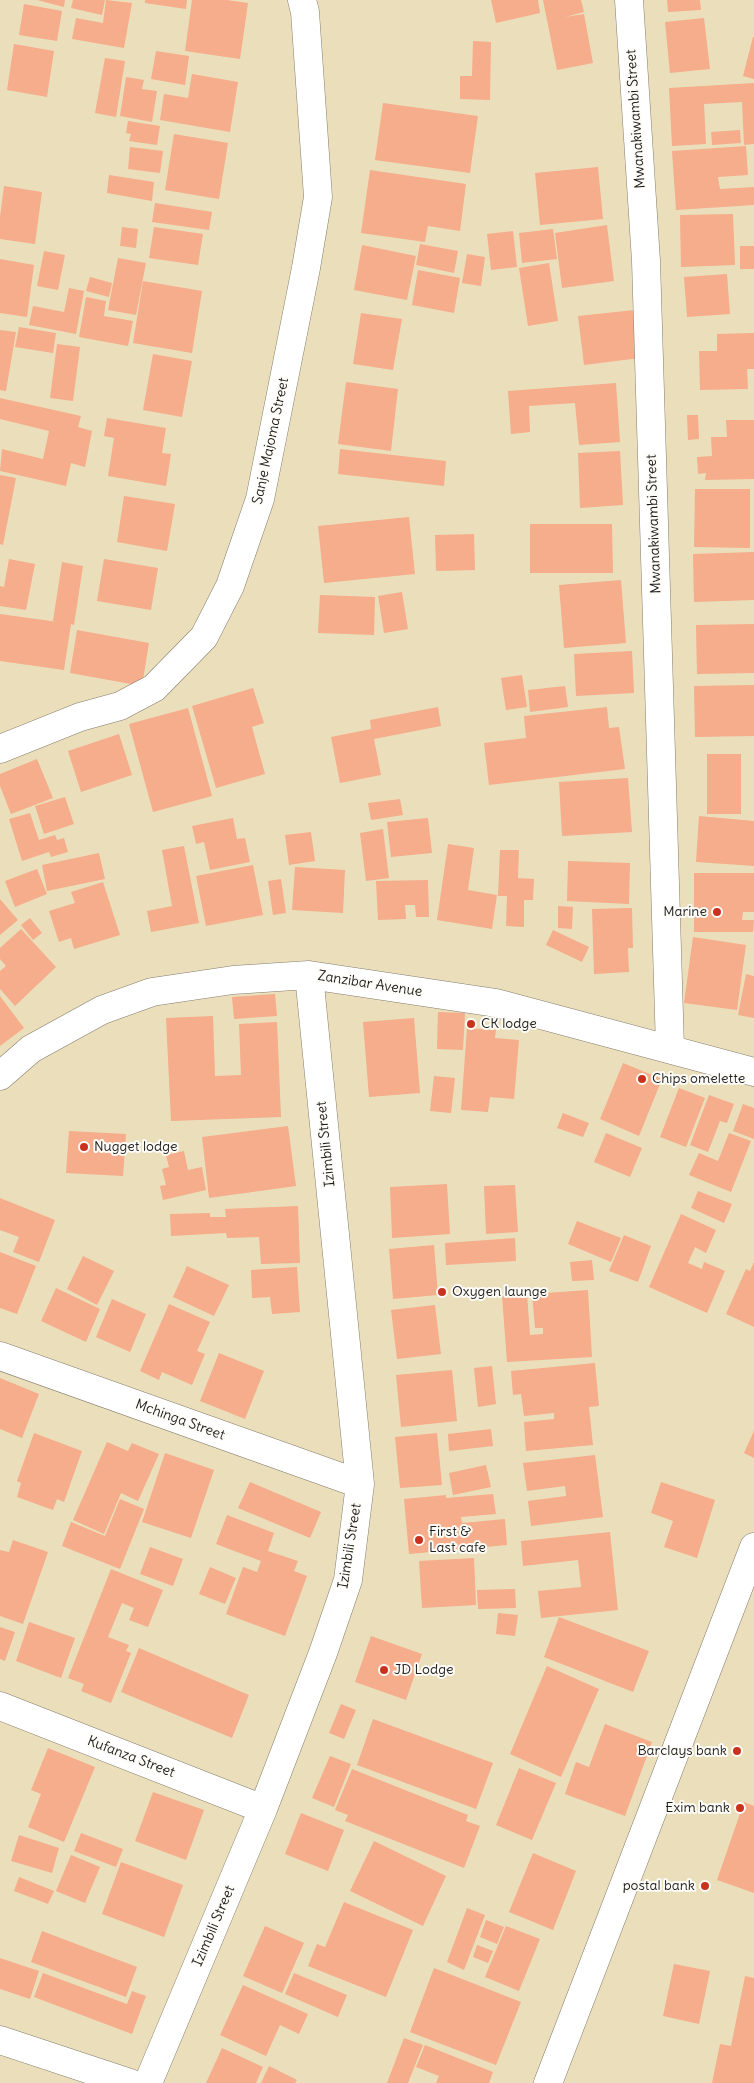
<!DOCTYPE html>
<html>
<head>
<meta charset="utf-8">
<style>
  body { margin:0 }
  canvas { display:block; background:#ebdebb }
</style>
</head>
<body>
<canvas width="754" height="2083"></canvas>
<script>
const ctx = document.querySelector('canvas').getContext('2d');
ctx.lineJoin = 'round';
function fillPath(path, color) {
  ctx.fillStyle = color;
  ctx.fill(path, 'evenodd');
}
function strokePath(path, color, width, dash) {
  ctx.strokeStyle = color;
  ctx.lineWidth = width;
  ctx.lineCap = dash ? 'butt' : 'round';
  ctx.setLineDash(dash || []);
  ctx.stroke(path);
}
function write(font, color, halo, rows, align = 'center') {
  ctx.font = font + ' Delius,sans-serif';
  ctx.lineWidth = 4;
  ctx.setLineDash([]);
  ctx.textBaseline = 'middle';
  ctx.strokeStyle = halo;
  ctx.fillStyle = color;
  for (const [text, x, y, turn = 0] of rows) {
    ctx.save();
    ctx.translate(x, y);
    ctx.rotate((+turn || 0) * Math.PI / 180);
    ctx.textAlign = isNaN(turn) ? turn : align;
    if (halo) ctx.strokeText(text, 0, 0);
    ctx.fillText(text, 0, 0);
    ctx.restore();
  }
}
fillPath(new Path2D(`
  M37,0H65L64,7Z
  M73,0H105L102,15L71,8Z
  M106,0L132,3L124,48L72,39L76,18L103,23Z
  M145,0H187L186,9L145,3Z
  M192,0H227L248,3L240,59L185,51Z
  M491,0H538L540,13L496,23Z
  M543,0H581L584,12L565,17L584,14L593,63L557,70Z
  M667,0H700L701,10L668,12Z
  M24,4L62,11L57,41L19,35Z
  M704,18L710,69L670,73L665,22Z
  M753,37H754V79L743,76Z
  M473,41L491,42L490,100L460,99V76H472Z
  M14,44L54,51L47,97L7,90Z
  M156,51L189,56L185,85L151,79Z
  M105,58L125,61L116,117L95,113Z
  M192,74L238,82L230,132L160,120L164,94L188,98Z
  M126,77L144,80L142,89L157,91L152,122L120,116Z
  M754,83V144L744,145L742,102L704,104L706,144L672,146L669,88Z
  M383,103L478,116L470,173L375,160Z
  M128,121L160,126L157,145L129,141L131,134L126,133Z
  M740,130L741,143L712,145L711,132Z
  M174,134L228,143L219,199L165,190Z
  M746,146L748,175L718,177L720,189L754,187V205L676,210L672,151Z
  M130,147L163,151L160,173L128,169Z
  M598,167L603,219L540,225L535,173Z
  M370,170L466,184L460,231L428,226L425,242L361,233Z
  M109,175L154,182L152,201L107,193Z
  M4,186L42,192L35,244L0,239V217Z
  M155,203L212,212L209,230L152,222Z
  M733,214L735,265L681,267L680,215Z
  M607,225L614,281L562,288L555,233Z
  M122,227L138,229L136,248L120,246Z
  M154,227L203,234L198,265L149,258Z
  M553,229L557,259L522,263L519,233Z
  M513,231L517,267L491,270L487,234Z
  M420,244L458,251L454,273L416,265Z
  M362,245L416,256L407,300L354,290Z
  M740,246H754V269H740Z
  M44,251L65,255L58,290L37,286Z
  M467,254L485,257L481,286L462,283Z
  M118,258L146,263L136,315L108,310Z
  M0,259L34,265L27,317L0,313Z
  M549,263L558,321L528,326L519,268Z
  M418,270L460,278L454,313L412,305Z
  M727,274L730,314L687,317L684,277Z
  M90,277L112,283L109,297L86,291Z
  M143,281L202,291L192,353L133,343Z
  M69,288L84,291L76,334L29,325L33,306L64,312Z
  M86,297L106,301L104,316L133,321L128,346L79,337Z
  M634,310L640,358L584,365L578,316Z
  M361,313L402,319L393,370L353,364Z
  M19,327L56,333L53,353L15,347Z
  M0,330L16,332L6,391L0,390Z
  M754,333V369H747L748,389L700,390L699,351H717V334Z
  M57,344L80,347L73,401L50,398Z
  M153,354L192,361L182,417L143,410Z
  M346,382L398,389L391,451L338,444Z
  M616,383L620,442L579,445L575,403L529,406L530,432L511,434L508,391Z
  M0,398L81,416L78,427L92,431L85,467L71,463L66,486L0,471L2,449L43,459L49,431L0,419Z
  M687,415H698L699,439L688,440Z
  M107,418L166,428L162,453L171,454L166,486L108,476L114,438L104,436Z
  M726,420H754V479L705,480L706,473L698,474L697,457L712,456L711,437H727Z
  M340,449L446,461L444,486L338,474Z
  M620,451L623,505L580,508L578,453Z
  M0,475L16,478L3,545L0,544Z
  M695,489H750V548L694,547Z
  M124,496L175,504L167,551L117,542Z
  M409,517L415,574L324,583L318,526Z
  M530,524H612L613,573H530Z
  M474,534L475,570L436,571L435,535Z
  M754,552V600L694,602L693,554Z
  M9,559L35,564L26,610L0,606V586L4,587Z
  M104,559L158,568L151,610L97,601Z
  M62,562L83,566L74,625L71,624L64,670L0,661V614L58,622L53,621Z
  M621,580L626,643L564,648L559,585Z
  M402,592L408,629L384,633L378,596Z
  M320,595L375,597L374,635L318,633Z
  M754,624V673L697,674L696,625Z
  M77,630L149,643L142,686L70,673Z
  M632,651L634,693L576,696L574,654Z
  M522,675L527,707L506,710L501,678Z
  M754,685V736L695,737L694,686Z
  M565,686L568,707L530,712L528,690Z
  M253,688L264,723L252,727L265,774L216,788L192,706Z
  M438,707L441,726L374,739L381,775L340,783L331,737L371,729L370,720Z
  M607,707L609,728L619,727L625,769L489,785L484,743L526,738L524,716Z
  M188,708L212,796L153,812L129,724Z
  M119,734L132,775L81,792L68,751Z
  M707,754H741V814H707Z
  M37,759L53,798L11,814L0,786V774Z
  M628,778L632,832L562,836L559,782Z
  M65,797L74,824L44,834L35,806Z
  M400,799L403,815L371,820L368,803Z
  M30,813L39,840L55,835L57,840L64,838L68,852L51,857L49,852L22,861L9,819Z
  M699,816L754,821V866L696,862Z
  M233,818L237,839L245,838L250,862L210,870L204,842L196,844L192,826Z
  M428,818L432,853L391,857L387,822Z
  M383,829L389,878L366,881L360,833Z
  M311,832L315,861L289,865L285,835Z
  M448,844L474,848L468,890L497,895L492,929L437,920Z
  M184,846L199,923L151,932L147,911L172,906L162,850Z
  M500,850H519L518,878L534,879L533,900H524V927L506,926L507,896H498Z
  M99,853L105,879L47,891L42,865Z
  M568,861L630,863L629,904L567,901Z
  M253,865L263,915L206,926L196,876Z
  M295,867L345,870L343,913L292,910Z
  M37,869L47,894L15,907L5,881Z
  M694,873H754V912H743L742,920H754L753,932H694Z
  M281,879L286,913L273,915L268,881Z
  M428,880L429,917H416L415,905H405L406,919L378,920L376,881Z
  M103,882L120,935L74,949L71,938L59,942L49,911L75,903L71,892Z
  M0,899L18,920L0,935Z
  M558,906L573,907L572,929L558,928Z
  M632,908L633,948H628L629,972L594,974L592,909Z
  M30,918L42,933L33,940L21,925Z
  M21,929L56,967L15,1006L0,989V971L6,966L0,959V948Z
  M553,930L589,947L582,962L546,945Z
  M693,937L746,945L737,1010L684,1003Z
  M746,974L754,976V1018L738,1015Z
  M275,994L277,1016L234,1019L232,997Z
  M0,996L24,1028L0,1046Z
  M438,1012L465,1013L463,1050L437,1049Z
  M213,1016L215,1076L241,1075L239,1024L277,1022L281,1117L171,1121L166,1018Z
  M414,1018L420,1093L369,1097L363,1022Z
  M467,1028L496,1030L495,1038L519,1040L514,1099L490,1097L488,1112L461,1110Z
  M623,1063L662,1079L639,1136L600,1119Z
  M434,1076L455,1078L451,1113L430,1111Z
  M679,1088L705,1098L686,1147L660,1137Z
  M709,1095L734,1104L727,1123L720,1121L708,1152L690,1145Z
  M743,1104L754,1108V1139L733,1131Z
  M563,1113L589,1123L583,1137L557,1128Z
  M288,1126L296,1186L209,1198L202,1137Z
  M69,1131L126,1134L123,1176L66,1173Z
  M606,1133L642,1148L630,1177L594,1162Z
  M729,1133L751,1141L731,1192L689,1175L699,1153L718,1161Z
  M184,1151L188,1170L202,1167L206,1190L163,1200L160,1186L166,1185L162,1169L169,1167L166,1155Z
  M447,1184L450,1234L392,1238L390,1187Z
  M515,1185L518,1232L486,1234L484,1186Z
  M698,1191L732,1204L724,1223L691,1208Z
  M0,1198L55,1220L39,1262L13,1252L19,1237L0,1230Z
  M298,1206L300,1263L261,1264L259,1237L227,1238L226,1233L171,1236L170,1214L210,1213V1217H226L225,1209Z
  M681,1214L716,1230L706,1253L695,1247L688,1263L702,1269L704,1262L725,1271L707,1313L649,1287Z
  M577,1221L621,1238L611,1262L568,1244Z
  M624,1235L651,1246L638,1282L609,1271Z
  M515,1238L516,1261L446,1265L445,1243Z
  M434,1245L438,1295L393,1299L389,1249Z
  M0,1252L36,1266L17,1314L0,1308Z
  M83,1256L114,1271L97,1305L67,1289Z
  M592,1260L594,1280L572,1281L570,1262Z
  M754,1262V1327L726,1314L746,1269L750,1271Z
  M187,1266L229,1285L214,1316L173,1297Z
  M297,1267L300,1312L272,1314L270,1297L252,1298L251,1270Z
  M56,1288L100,1309L86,1342L41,1321Z
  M588,1290L592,1357L507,1362L502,1296L527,1294L530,1335L543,1334V1328H535L532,1294Z
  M112,1299L146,1314L130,1352L96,1337Z
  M169,1304L210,1322L197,1351L205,1354L192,1385L162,1372L159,1380L140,1371Z
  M435,1305L441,1354L397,1359L391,1310Z
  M219,1353L264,1371L245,1419L200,1401Z
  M595,1363L599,1406L589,1407L593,1445L526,1451L524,1422L554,1419V1413L524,1416L521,1394L513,1395L511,1371Z
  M492,1366L496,1404L478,1407L474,1368Z
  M452,1370L457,1421L401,1427L396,1375Z
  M0,1378L39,1394L22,1438L0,1429Z
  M491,1429L493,1446L449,1451L448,1434Z
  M754,1431V1458L744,1453Z
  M34,1433L82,1451L64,1502L57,1499L53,1510L17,1497L21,1483L17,1481Z
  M437,1433L442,1485L400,1488L395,1437Z
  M107,1442L128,1451L132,1443L159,1454L138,1501L121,1493L104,1534L73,1520Z
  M165,1453L214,1470L191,1538L142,1522Z
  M595,1455L603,1517L531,1526L528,1501L566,1496L565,1486L527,1491L523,1463Z
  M486,1465L491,1487L453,1495L449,1473Z
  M250,1482L321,1512L310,1538L238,1508Z
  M661,1482L715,1500L697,1558L664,1547L673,1521L651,1513Z
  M493,1494L496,1514L461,1517L462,1523L505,1519L507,1545L409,1554L404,1499L446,1495V1498Z
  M120,1499L144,1509L120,1569L62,1546L71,1522L105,1536Z
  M227,1515L274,1533L268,1551L298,1561L294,1571L307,1576L285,1636L226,1614L243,1567L257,1572L261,1561L216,1544Z
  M610,1532L618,1610L541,1618L538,1591L581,1587L578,1560L523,1566L521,1541Z
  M13,1540L48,1552L23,1624L0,1616V1550L9,1552Z
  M150,1547L183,1559L173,1586L140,1574Z
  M474,1558L476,1605L422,1608L419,1561Z
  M210,1567L236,1578L225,1604L199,1594Z
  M111,1569L163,1590L148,1627L129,1620L134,1608L122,1603L108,1637L129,1645L126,1651L131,1653L111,1703L81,1691L84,1684L68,1678Z
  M515,1589L516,1608L478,1609L477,1590Z
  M498,1613L518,1615L515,1636L496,1634Z
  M559,1617L649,1651L633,1692L544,1657Z
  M29,1622L75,1638L61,1678L16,1661Z
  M0,1627L15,1632L5,1661L0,1659Z
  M371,1636L422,1654L406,1700L355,1682Z
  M139,1648L249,1695L232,1738L121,1692Z
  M547,1666L599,1689L561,1777L510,1754Z
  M341,1704L356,1710L344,1739L329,1733Z
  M373,1719L493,1763L476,1809L357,1765Z
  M605,1724L652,1742L625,1816L565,1794L576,1762L589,1767Z
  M48,1748L95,1767L64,1842L28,1827L41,1794L31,1790Z
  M330,1756L351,1764L334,1807L312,1798Z
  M519,1768L556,1783L532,1840L496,1825Z
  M352,1769L468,1815L466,1821L480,1826L464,1868L345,1821L348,1815L335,1810Z
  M153,1792L204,1810L186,1860L135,1841Z
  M744,1802L754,1806V1893L717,1880Z
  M301,1813L344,1830L328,1871L285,1854Z
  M81,1833L123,1849L116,1867L74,1851Z
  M19,1835L59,1848L52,1873L11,1861Z
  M374,1841L446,1876L423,1926L350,1891Z
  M533,1853L576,1871L553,1930L509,1912Z
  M71,1855L100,1867L85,1903L56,1891Z
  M121,1862L183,1885L164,1937L102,1914Z
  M19,1877L54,1891L48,1904L14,1891Z
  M344,1902L413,1930L386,1997L308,1966L317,1944L325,1947Z
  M467,1908L485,1915L464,1970L447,1962Z
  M486,1920L504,1927L497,1944L480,1937Z
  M265,1926L304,1943L282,1993L243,1976Z
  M506,1926L540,1939L519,1991L485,1977Z
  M42,1931L137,1967L126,1997L31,1962Z
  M477,1945L493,1951L488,1963L473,1957Z
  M0,1958L39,1971L30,1999L0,1989Z
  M674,1964L710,1971L699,2024L663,2016Z
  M434,1968L521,2002L496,2065L410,2032Z
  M43,1973L127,2004L132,1991L146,1996L132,2034L34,1997Z
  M294,1973L347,1995L338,2017L285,1994Z
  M745,1976L754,1978V2083H712L720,2044L731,2046Z
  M243,1985L308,2014L299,2034L280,2025L266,2056L220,2035Z
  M404,2038L423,2045L408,2083H387Z
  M425,2045L493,2072L489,2083H436L439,2076L416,2067Z
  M222,2048L263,2067L256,2083H206Z
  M269,2066L297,2080L295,2083H261Z`), '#f5ad8b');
const minor = new Path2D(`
  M629,0L646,261L670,1048
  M0,749L80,717L120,706L154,688L204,637L230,586L260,499L306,268L318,197L305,12L302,0
  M0,1076L31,1049L102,1010L152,992L233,980L309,975L496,1003L754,1072
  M0,1356L360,1484
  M0,1706L263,1809
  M0,2040L130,2083
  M148,2083L263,1809L323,1653L348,1580L360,1484L309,975`);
const major = new Path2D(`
  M548,2083L754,1547`);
strokePath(minor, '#847d6c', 29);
strokePath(major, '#847d6c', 29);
strokePath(minor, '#fff', 28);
strokePath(major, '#fff', 28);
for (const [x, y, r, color] of [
  [717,912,5,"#c8321e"],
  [471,1024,5,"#c8321e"],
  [642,1079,5,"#c8321e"],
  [84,1147,5,"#c8321e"],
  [442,1292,5,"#c8321e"],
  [419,1540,5,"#c8321e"],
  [384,1670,5,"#c8321e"],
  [737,1751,5,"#c8321e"],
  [740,1808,5,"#c8321e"],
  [705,1886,5,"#c8321e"]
]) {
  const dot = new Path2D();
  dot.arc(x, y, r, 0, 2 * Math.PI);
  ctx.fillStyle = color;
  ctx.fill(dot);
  strokePath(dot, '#fdfcf7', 2);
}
write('14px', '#1c1c1c', '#fdfcf7', [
  ["Mwanakiwambi Street",636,119,-94],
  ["Sanje Majoma Street",271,441,-78],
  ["Mwanakiwambi Street",654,524,-92],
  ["Zanzibar Avenue",370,984,9],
  ["Izimbili Street",326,1144,-96],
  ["Mchinga Street",180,1420,20],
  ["Izimbili Street",350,1546,-81],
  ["Kufanza Street",131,1757,21],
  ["Izimbili Street",214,1926,-67]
]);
write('14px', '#1c1c1c', '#fdfcf7', [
  ["Marine",707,912,"right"],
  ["CK lodge",481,1024],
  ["Chips omelette",652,1079],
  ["Nugget lodge",94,1147],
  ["Oxygen launge",452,1292],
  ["First &",429,1532],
  ["Last cafe",429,1548],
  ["JD Lodge",394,1670],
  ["Barclays bank",727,1751,"right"],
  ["Exim bank",730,1808,"right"],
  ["postal bank",695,1886,"right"]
], 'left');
</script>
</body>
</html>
